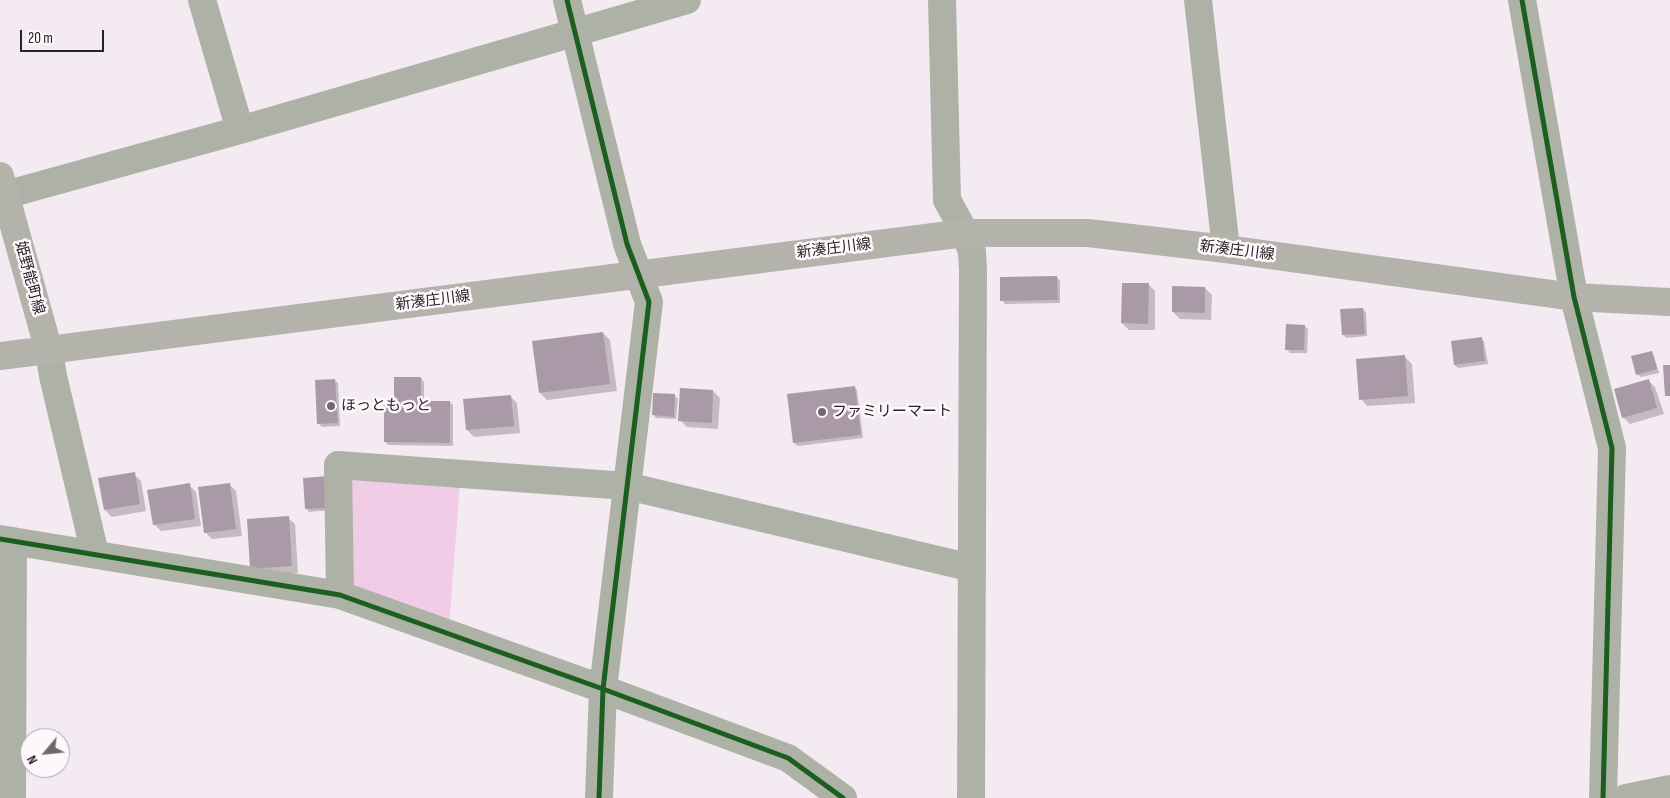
<!DOCTYPE html>
<html>
<head>
<meta charset="utf-8">
<style>
  body { margin:0 }
  #map { position:relative; width:1670px; height:798px; overflow:hidden; background:#f4eaf1; font-family:"Sofia Sans Condensed",sans-serif }
  canvas { display:block }
  .north { position:absolute; left:20px; top:728px; width:50px; height:50px; box-sizing:border-box; background:#fef8fc; border:1px solid #a8a3a7; border-radius:50%; rotate:242deg; font-size:14px; font-weight:700; line-height:20px; text-align:center; color:#282327 }
  .north::after { content:''; display:block; margin:auto; width:18px; height:22px; background:#6f696e; clip-path:polygon(50% 0,100% 100%,50% 72%,0 100%) }
  .scale { position:absolute; left:20px; top:30px; width:84px; height:22px; box-sizing:border-box; border:2px solid #282327; border-top:0; padding-left:6px; font-size:15px; line-height:18px; white-space:nowrap; color:#282327; -webkit-text-stroke:4px #fef8fc; paint-order:stroke }
</style>
</head>
<body>
<div id="map">
<canvas width="1670" height="798"></canvas>
<div class="north">N</div>
<div class="scale">20 m</div>
</div>
<script>
const ctx = document.querySelector('canvas').getContext('2d');
ctx.lineJoin = 'round';
function fillPath(path, color) {
  ctx.fillStyle = color;
  ctx.fill(path, 'evenodd');
}
function strokePath(path, color, width, dash) {
  ctx.strokeStyle = color;
  ctx.lineWidth = width;
  ctx.lineCap = dash ? 'butt' : 'round';
  ctx.setLineDash(dash || []);
  ctx.stroke(path);
}
function write(font, color, halo, rows, align = 'center') {
  ctx.font = font + ' "Sofia Sans Condensed","Noto Sans JP",sans-serif';
  ctx.lineWidth = 5;
  ctx.setLineDash([]);
  ctx.textBaseline = 'middle';
  ctx.strokeStyle = halo;
  ctx.fillStyle = color;
  for (const [text, x, y, turn = 0] of rows) {
    ctx.save();
    ctx.translate(x, y);
    ctx.rotate((+turn || 0) * Math.PI / 180);
    ctx.textAlign = isNaN(turn) ? turn : align;
    if (halo) ctx.strokeText(text, 0, 0);
    ctx.fillText(text, 0, 0);
    ctx.restore();
  }
}
fillPath(new Path2D(`
  M349,468L460,483L449,628L351,592Z`), '#f1cce7');
fillPath(new Path2D(`
  M1057,277L1060,281V303L1005,304L1002,300Z
  M1148,284L1155,291V330H1129L1122,323Z
  M1205,288L1212,295L1211,320L1180,319L1173,312Z
  M1363,309L1366,312L1367,336L1346,338L1343,334Z
  M1304,326L1308,329L1307,353H1290L1287,349Z
  M603,333L610,340L617,391L547,400L540,393Z
  M1481,338L1484,341L1488,364L1458,368L1455,365Z
  M1651,353L1654,356L1659,373L1641,377L1637,374Z
  M1405,357L1412,364L1415,403L1367,406L1361,399Z
  M421,378L424,382V402H450L453,405V446L388,445L385,442L395,406Z
  M334,380L338,383L340,426L322,427L319,424Z
  M1648,380L1655,387L1664,414L1630,424L1623,417Z
  M854,387L857,390L863,438L798,446L794,443Z
  M713,391L720,398L718,429L687,427L680,420Z
  M510,396L517,403L520,433L474,437L467,430Z
  M675,396L678,399L676,419L656,418L653,414Z
  M134,474L141,481L146,511L112,517L105,510Z
  M304,479L332,510L309,512L306,508Z
  M229,484L236,491L242,536L212,539L205,532Z
  M189,485L196,492L201,526L161,531L154,524Z
  M288,518L295,524L298,573L259,575L252,568Z`), '#0003');
fillPath(new Path2D(`
  M1057,276L1058,300L1000,301V277Z
  M1122,283H1149L1148,324L1121,323Z
  M1172,286L1205,287V313L1172,312Z
  M1363,308L1365,334L1342,335L1340,309Z
  M1286,324L1305,325L1304,350H1285Z
  M603,332L610,384L539,393L532,341Z
  M1482,337L1485,361L1454,365L1451,341Z
  M1652,351L1657,369L1636,375L1631,356Z
  M1405,355L1408,396L1359,400L1356,359Z
  M1663,365H1670V396H1665Z
  M394,377H421V401H450V443L384,442V405H394Z
  M335,379L338,423L317,424L315,380Z
  M1649,379L1657,408L1622,418L1614,389Z
  M855,386L861,435L793,443L787,394Z
  M680,388L713,390L712,423L678,421Z
  M653,393L675,394L674,417L652,415Z
  M511,395L514,426L466,430L463,399Z
  M135,472L140,504L104,510L98,478Z
  M328,476L330,508L305,509L303,478Z
  M190,483L195,519L153,525L147,490Z
  M230,483L236,529L204,533L198,487Z
  M289,516L292,566L250,569L247,519Z`), '#aa9aa7');
strokePath(new Path2D(`
  M202,0L240,130
  M567,0L627,244L649,302L603,689L599,798
  M942,0L947,200L965,233L972,252L973,270L971,798
  M1198,0L1226,249
  M1522,0L1574,297L1612,448L1603,798
  M5,195L240,130L687,0
  M49,351L53,376L95,554
  M0,539L340,595L603,689L788,758L843,798
  M340,595L338,465L627,486L972,568
  M12,798L13,541
  M1626,798L1670,789`), '#aeb2a6', 28);
strokePath(new Path2D(`
  M0,176L49,351
  M0,356L965,233H1088L1226,249L1574,297L1670,302`), '#b3b3ab', 28);
strokePath(new Path2D(`
  M567,0L627,244L649,302L603,689L599,798
  M1522,0L1574,297L1612,448L1603,798
  M0,539L340,595L603,689L788,758L843,798`), '#1b5e20', 5);
for (const [x, y, r, color] of [
  [331,406,5,"#6f696e"],
  [822,412,5,"#6f696e"]
]) {
  const dot = new Path2D();
  dot.arc(x, y, r, 0, 2 * Math.PI);
  ctx.fillStyle = color;
  ctx.fill(dot);
  strokePath(dot, '#fef8fc', 2);
}
write('15px', '#282327', '#fef8fc', [
  ["新湊庄川線",834,249,-7],
  ["新湊庄川線",1237,251,7],
  ["姫野能町線",29,278,75],
  ["新湊庄川線",433,301,-7]
]);
write('15px', '#282327', '#fef8fc', [
  ["ほっともっと",341,406],
  ["ファミリーマート",832,412]
], 'left');
</script>
</body>
</html>
